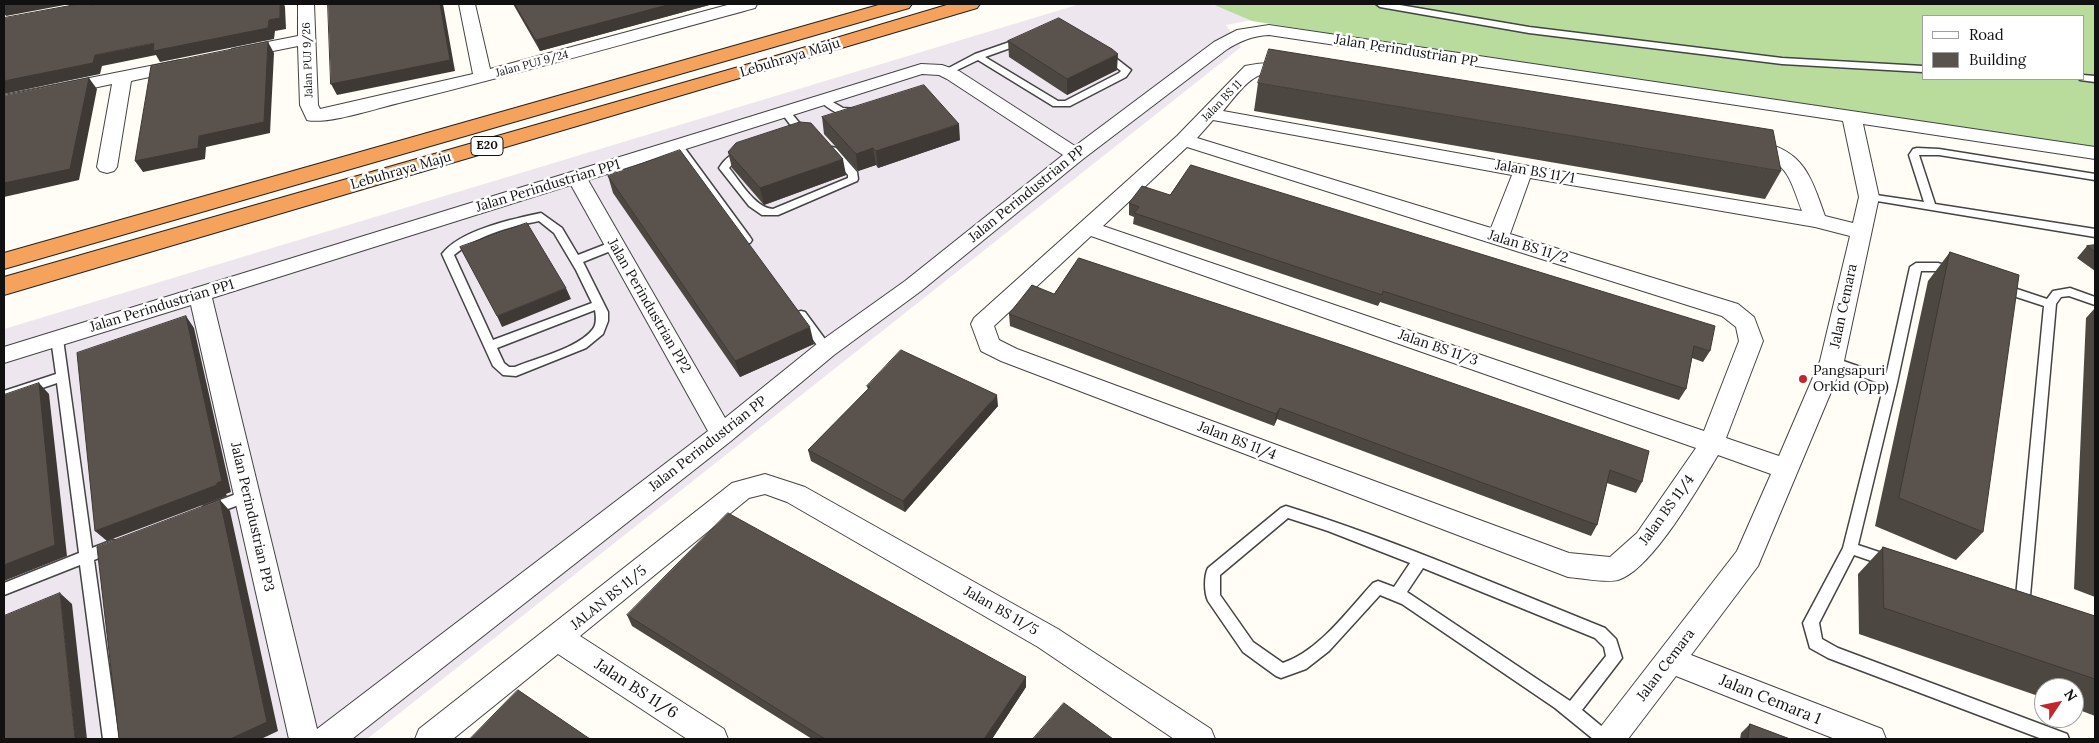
<!DOCTYPE html>
<html>
<head>
<meta charset="utf-8">
<style>
  body { margin:0 }
  #map { position:relative; width:2099px; height:743px; overflow:hidden; background:#fffdf5; font-family:Lora,serif }
  canvas { display:block }
  .frame { position:absolute; inset:0; border:5px solid #111; pointer-events:none }
  .legend { position:absolute; left:1922px; top:15px; width:162px; height:65px; box-sizing:border-box; background:#fff; border:1px solid #a0a0a0; margin:0; padding:6px 9px; list-style:none; font-size:15px; color:#111 }
  .legend li { display:flex; align-items:center; gap:10px; height:25px }
  .legend b { width:25px; border:1px solid #a0a0a0 }
  .north { position:absolute; left:2034px; top:678px; width:50px; height:50px; box-sizing:border-box; background:#fff; border:1px solid #a0a0a0; border-radius:50%; rotate:56deg; font-size:14px; font-weight:700; line-height:20px; text-align:center; color:#111 }
  .north::after { content:''; display:block; margin:auto; width:18px; height:22px; background:#c4262e; clip-path:polygon(50% 0,100% 100%,50% 72%,0 100%) }
</style>
</head>
<body>
<div id="map">
<canvas width="2099" height="743"></canvas>
<div class="frame"></div>
<ul class="legend">
<li><b style="height:6px;background:#fff"></b>Road</li>
<li><b style="height:14px;background:#5a524d"></b>Building</li>
</ul>
<div class="north">N</div>
</div>
<script>
const ctx = document.querySelector('canvas').getContext('2d');
ctx.lineJoin = 'round';
function fillPath(path, color) {
  ctx.fillStyle = color;
  ctx.fill(path, 'evenodd');
}
function strokePath(path, color, width, dash) {
  ctx.strokeStyle = color;
  ctx.lineWidth = width;
  ctx.lineCap = dash ? 'butt' : 'round';
  ctx.setLineDash(dash || []);
  ctx.stroke(path);
}
function write(font, color, halo, rows, align = 'center') {
  ctx.font = font + ' Lora,serif';
  ctx.lineWidth = 5;
  ctx.setLineDash([]);
  ctx.textBaseline = 'middle';
  ctx.strokeStyle = halo;
  ctx.fillStyle = color;
  for (const [text, x, y, turn = 0] of rows) {
    ctx.save();
    ctx.translate(x, y);
    ctx.rotate((+turn || 0) * Math.PI / 180);
    ctx.textAlign = isNaN(turn) ? turn : align;
    if (halo) ctx.strokeText(text, 0, 0);
    ctx.fillText(text, 0, 0);
    ctx.restore();
  }
}
fillPath(new Path2D(`
  M1080,4H1208L1268,17L1226,25L1241,47L367,739H4V329Z`), '#eee6ef');
fillPath(new Path2D(`
  M1212,4H2095V155L1252,21ZM1923,16H2083V79H1923Z`), '#b9dc9c');
const lane = new Path2D(`
  M1376,4H1394L1529,27L1782,58L1923,66V72L1782,64L1529,33L1380,7Z
  M1024,37L1027,38V42L985,57L1058,101H1065L1119,73L1121,71L1102,56V52H1108L1131,70L1126,77L1070,106H1053L978,60L949,74L946,75L941,72L975,54Z
  M2083,75L2095,76V82L2080,80L2079,79H2083Z
  M824,97L843,108L857,109L862,112C849,122 831,111 821,102V98Z
  M785,108L788,109L806,131L810,132V136L798,135L780,111Z
  M677,142L681,143L750,237L752,240L750,243H742L672,145Z
  M832,147L836,148L857,172L858,179L857,181L778,215H762L749,206L719,168C725,158 736,149 749,151L750,153C744,159 735,160 729,168C740,181 755,208 773,209L848,178V175L827,150Z
  M1917,148L1939,149L2095,174V180L1939,155H1919L1935,204L2095,229V237L1865,199L1864,197L1865,195L1869,194L1924,202L1909,155L1913,149Z
  M541,213L562,228L578,255L614,241L620,245L618,248L583,262L608,312V321L603,334L586,348L516,376L503,375L493,366L442,254C460,230 513,219 541,213ZM539,221L554,233L576,270L592,303L493,340L454,255C478,235 509,227 539,221ZM595,310C596,316 597,324 593,329C579,348 536,358 515,367H509L504,363L497,348Z
  M1916,263H1938L1958,269L1960,272L1954,276L1938,271H1921L1897,383L1858,545L1894,557L1896,561L1894,565L1889,567L1854,555L1819,623L1822,639L1838,648L2067,734L2069,739H2042L1828,658L1810,648L1803,623L1843,548L1884,385L1828,364L1826,361L1828,358L1832,357L1886,376L1910,267Z
  M2002,284L2047,299L2053,291L2070,288L2095,297V305L2069,296L2061,297L2056,304L2029,607L2027,612L2022,613L2017,612L2015,607L2044,306L1998,291L1996,288Z
  M801,311L805,312L830,346L832,349L830,352H822L797,318L795,315L797,312Z
  M57,335L63,339L92,548L113,540L118,542L120,546L118,550L94,560L119,739H103L80,565L4,595V583L79,553L57,383L4,401V391L56,374L51,339Z
  M247,490L252,492L254,496L252,500L209,516L204,514L202,510L204,506Z
  M1286,506C1395,540 1500,586 1605,628L1616,639L1622,658L1582,710L1611,734L1613,739H1593L1555,708L1402,604L1380,595L1329,651L1306,669L1281,678L1276,676L1243,652L1208,601C1204,592 1204,576 1208,568L1281,508ZM1288,518L1328,531L1410,563L1394,587L1378,581L1373,583C1347,611 1320,650 1283,663L1253,642L1220,595V575ZM1423,568L1595,638L1604,647L1606,656L1570,701L1407,592Z`);
const street = new Path2D(`
  M298,4H314L318,105L320,109L473,74L459,4H475L490,69L731,4H757L755,8C638,40 521,73 403,102C381,107 328,125 307,120L300,105L298,46L238,58L232,57L229,53L232,49L298,36Z
  M1269,25L2095,147V159L1863,124L1879,197L1844,361L1758,566L1691,655L1882,729L1886,739H1835L1676,676L1628,739H1595L1599,729L1737,551L1771,474L1718,455C1699,486 1652,570 1618,580C1606,583 1581,578 1568,577L1001,361L981,351L971,324L974,318L1177,136L1245,66C1263,62 1281,62 1299,66L1302,70L1299,74C1290,76 1281,72 1272,72C1250,73 1236,96 1223,111L1523,165L1802,211C1787,169 1786,161 1741,150L1738,146L1741,142C1750,140 1759,142 1768,144C1806,154 1813,183 1825,216L1853,223L1859,197L1843,121L1269,35C1252,36 1240,41 1226,50L1083,159L921,291L834,355L731,441L352,739H289L191,305L4,363V347L921,64L942,65L959,71L1075,146L1214,42L1237,30ZM922,74L939,75L947,79L1063,155L905,281L818,343L725,418L588,180ZM1213,120L1512,175L1491,228L1197,138ZM1187,147L1722,316L1736,327L1739,341L1704,431L1103,226ZM1530,178L1815,227L1850,236L1820,361L1779,456L1726,438L1763,341L1754,317L1738,304L1510,234ZM571,185L708,431L317,729L212,298ZM1091,236L1696,448L1637,533L1610,557L1569,553L1017,349L999,340L994,326Z
  M180,60L186,61L189,65L186,69L131,81L117,167L114,171L107,173L100,171L97,167L112,84L4,107V95Z
  M765,474L805,487L1058,629L1211,729L1215,739H1174L1038,647L787,502L765,494L749,498L580,636L724,729L728,739H687L558,654L453,739H415L419,729L732,483Z`);
const highway = new Path2D(`
  M882,4H912L909,8L4,269V253Z
  M950,4H980L977,8L4,295V277L742,66Z`);
strokePath(lane, '#444', 3);
strokePath(street, '#444', 2);
strokePath(highway, '#222', 2);
fillPath(lane, '#fff');
fillPath(street, '#fff');
fillPath(highway, '#f5a25d');
fillPath(new Path2D(`
  M513,4H713L540,51Z
  M1008,41L1117,70L1067,95L1009,57Z
  M1258,83L1781,171L1765,199L1254,111Z
  M822,117L960,140L878,168L876,165L858,171L824,134Z
  M728,152L846,175L764,205L732,168Z
  M1191,165L1710,351L1703,362L1692,358L1686,389L1679,400L1380,302L1378,306L1133,224L1134,217L1129,215V203L1170,195Z
  M608,176L814,344L740,377L613,193Z
  M2095,245V271L2077,258L2087,246Z
  M1950,252L1983,532L1956,560L1875,526L1928,281Z
  M1079,258L1642,482L1636,493L1607,483L1597,525L1591,536L1277,419L1274,426L1010,326L1009,314L1054,294Z
  M2095,308V597L2074,589L2086,318Z
  M867,386L998,406L905,512L811,461L808,450L868,390Z
  M1883,547L2095,616V716L2074,708V688H2044V698L1859,634L1858,574Z
  M627,615L1026,677V687L992,739H812L632,626Z
  M1750,724L1790,739H1740L1741,733Z`), '#4d4742');
fillPath(new Path2D(`
  M4,4H70L6,16L4,13Z
  M280,4H284L285,7L286,29L275,31L274,39L160,62L156,55L102,66L100,74L4,94V81L95,55L269,20Z
  M440,4H443L455,71L337,95L331,84Z
  M671,4H713L540,51L536,40Z
  M268,42L274,53L270,133L206,147L205,159L143,172L135,161L199,136Z
  M1118,54L1117,70L1067,95V79Z
  M89,78L97,89L79,180L4,197V183Z
  M959,124L960,140L878,168L876,151Z
  M873,148L876,165L858,171L856,154Z
  M843,159L846,175L764,205L760,188Z
  M566,288L571,299L502,327L497,316Z
  M186,316L194,328L231,492L226,494L227,496L107,541L95,531Z
  M810,327L814,344L740,377L735,361Z
  M39,383L49,394L67,556L4,581V565Z
  M997,395L998,406L905,512L903,501Z
  M1280,408L1277,419L1274,426L1276,414Z
  M220,500L230,511L278,731L261,739H230Z
  M60,593L72,604L87,739H75Z
  M1026,677V687L992,739H984Z`), '#3f3936');
const building = new Path2D(`
  M79,4H92L91,5L97,4H280V18L269,20L268,28L153,51L154,43L95,55L93,63L4,81V18Z
  M328,4H440L450,60L331,84Z
  M515,4H671L536,40Z
  M1059,18L1112,49L1118,54L1067,79L1008,41Z
  M268,42L264,122L199,136L198,148L135,161L151,66Z
  M1269,49L1773,130L1781,171L1258,83Z
  M89,78L70,169L4,183V96Z
  M924,85L959,124L876,151L873,148L856,154L822,117Z
  M800,122L811,123L843,159L760,188L728,152L736,143Z
  M680,150L810,327L735,361L608,176Z
  M1191,165L1715,326L1710,351L1694,346L1686,389L1383,291L1382,295L1134,213L1139,207L1129,203L1142,186L1170,195Z
  M527,223L566,288L497,316L460,247Z
  M2095,245V252L2087,246Z
  M1950,252L2019,275L1983,532L1899,498Z
  M1079,258L1345,346L1649,451L1642,482L1610,470L1597,525L1280,408L1276,414L1009,314L1032,285L1054,294Z
  M186,316L222,481L217,483V485L95,531L77,353Z
  M901,350L997,395L903,501L808,450L870,387L867,386Z
  M39,383L55,545L4,565V395Z
  M220,500L267,722L230,739H119L97,547Z
  M728,513L1026,677L984,739H825L627,615Z
  M1883,547L2095,616V679L1884,608Z
  M60,593L75,739H4V616Z
  M518,690L590,739H470Z
  M1064,703L1113,739H1033Z
  M1750,724L1790,739H1748Z`);
fillPath(building, '#5a524d');
strokePath(building, '#3f3936', 1);
for (const [x, y, r, color] of [
  [1803,379,5,"#c4262e"]
]) {
  const dot = new Path2D();
  dot.arc(x, y, r, 0, 2 * Math.PI);
  ctx.fillStyle = color;
  ctx.fill(dot);
  strokePath(dot, '#fff', 2);
}
write('11px', '#111', '#fff', [
  ["Jalan PUJ 9/26",308,60,-92],
  ["Jalan PUJ 9/24",532,64,-15],
  ["Jalan BS 11",1222,101,-46]
]);
for (const [x, y, w] of [
  [487,146,32]
]) {
  const box = new Path2D();
  box.roundRect(x - w / 2, y - 9.5, w, 19, 4);
  ctx.fillStyle = '#fff';
  ctx.fill(box);
  strokePath(box, '#111', 1);
}
write('bold 12px', '#111', null, [
  ["E20",487,146]
]);
write('14px', '#111', '#fff', [
  ["Jalan Perindustrian PP",1406,51,9],
  ["Lebuhraya Maju",790,58,-17],
  ["Lebuhraya Maju",401,171,-16],
  ["Jalan BS 11/1",1535,172,10],
  ["Jalan Perindustrian PP1",548,186,-17],
  ["Jalan Perindustrian PP",1027,194,-39],
  ["Jalan BS 11/2",1528,247,17],
  ["Jalan Perindustrian PP1",162,306,-17],
  ["Jalan Perindustrian PP2",649,306,60],
  ["Jalan Cemara",1844,306,-78],
  ["Jalan BS 11/3",1438,348,19],
  ["Jalan BS 11/4",1237,441,21],
  ["Jalan Perindustrian PP",708,444,-38],
  ["Jalan BS 11/4",1667,510,-54],
  ["Jalan Perindustrian PP3",252,517,77],
  ["JALAN BS 11/5",609,598,-39],
  ["Jalan BS 11/5",1001,611,30],
  ["Jalan Cemara",1666,665,-53]
]);
write('14px', '#111', '#fff', [
  ["Pangsapuri",1813,371],
  ["Orkid (Opp)",1813,387]
], 'left');
write('16px', '#111', '#fff', [
  ["Jalan BS 11/6",636,689,33],
  ["Jalan Cemara 1",1770,700,22]
]);
</script>
</body>
</html>
